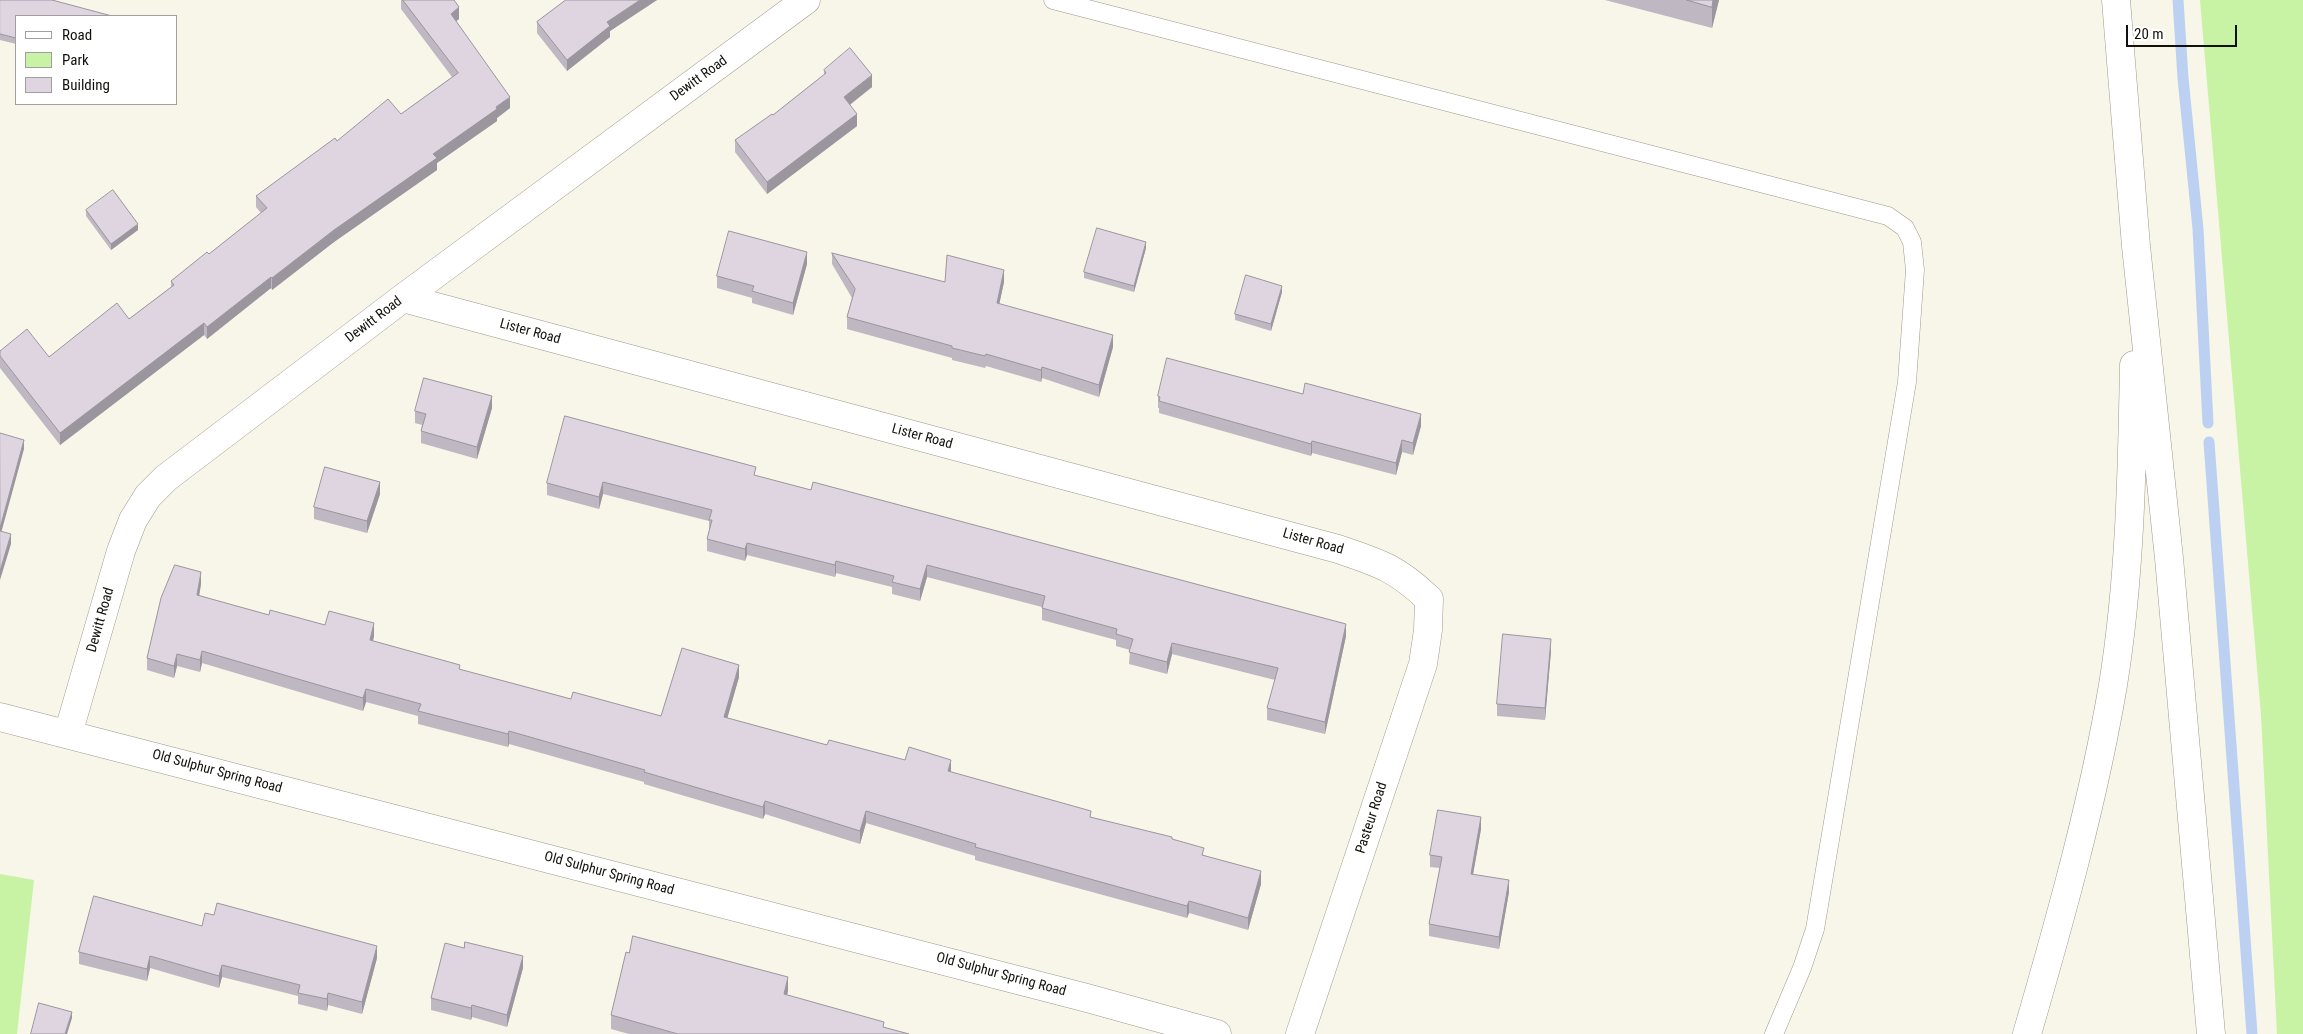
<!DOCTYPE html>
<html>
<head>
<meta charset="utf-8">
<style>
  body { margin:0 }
  #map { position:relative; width:2303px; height:1034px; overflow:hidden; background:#f8f5e9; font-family:"Roboto Condensed",sans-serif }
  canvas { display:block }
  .legend { position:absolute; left:15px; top:15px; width:162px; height:90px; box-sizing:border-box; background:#fff; border:1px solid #a09f9e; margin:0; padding:6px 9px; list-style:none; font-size:15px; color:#11100c }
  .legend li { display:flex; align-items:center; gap:10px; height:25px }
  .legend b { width:25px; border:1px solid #a09f9e }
  .scale { position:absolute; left:2126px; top:25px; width:111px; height:22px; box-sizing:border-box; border:2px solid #11100c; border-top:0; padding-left:6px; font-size:15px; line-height:18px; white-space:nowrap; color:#11100c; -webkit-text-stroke:4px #fff; paint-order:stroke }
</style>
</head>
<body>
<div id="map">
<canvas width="2303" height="1034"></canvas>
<ul class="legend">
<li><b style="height:6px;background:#fff"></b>Road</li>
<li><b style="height:14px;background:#c8f3a4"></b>Park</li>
<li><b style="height:14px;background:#ded5e0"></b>Building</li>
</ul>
<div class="scale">20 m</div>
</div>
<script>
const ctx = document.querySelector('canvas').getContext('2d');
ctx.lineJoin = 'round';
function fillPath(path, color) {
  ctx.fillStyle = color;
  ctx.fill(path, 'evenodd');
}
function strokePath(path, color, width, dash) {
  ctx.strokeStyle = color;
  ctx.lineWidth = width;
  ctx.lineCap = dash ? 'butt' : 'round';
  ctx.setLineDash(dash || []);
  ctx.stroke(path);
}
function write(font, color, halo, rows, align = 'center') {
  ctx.font = font + ' "Roboto Condensed",sans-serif';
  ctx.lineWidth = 5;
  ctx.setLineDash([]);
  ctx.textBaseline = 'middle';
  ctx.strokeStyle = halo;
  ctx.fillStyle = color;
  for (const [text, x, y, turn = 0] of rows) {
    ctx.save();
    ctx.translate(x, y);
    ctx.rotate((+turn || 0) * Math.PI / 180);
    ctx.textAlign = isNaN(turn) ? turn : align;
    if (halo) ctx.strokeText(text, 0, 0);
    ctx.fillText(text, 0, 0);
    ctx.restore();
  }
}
fillPath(new Path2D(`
  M2200,0H2303V1034H2277L2261,715Z
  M0,874L34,880L17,1034H0Z`), '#c8f3a4');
strokePath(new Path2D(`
  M2178,0L2183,78L2198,229L2208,423
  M2209,442L2252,1034`), '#bcd1f1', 11);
const lane = new Path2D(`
  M1053,0L1888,216L1905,228L1912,242L1915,270L1907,382L1815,929L1802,968L1774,1034`);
const street = new Path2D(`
  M403,298L1338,549C1380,563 1396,568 1429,599L1428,630L1423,664L1300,1034
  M0,717L1087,998L1217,1034
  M68,734L121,551L133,520L148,496L166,478L403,298L806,0`);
const highway = new Path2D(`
  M2116,0L2136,246L2169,558L2211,1034
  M2027,1034C2060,920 2093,803 2113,685C2130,580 2132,471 2134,365`);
strokePath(lane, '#9c9a8e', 19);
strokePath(street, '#9c9a8e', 29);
strokePath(highway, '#9c9a8e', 29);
strokePath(lane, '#fff', 18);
strokePath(street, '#fff', 28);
strokePath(highway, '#fff', 28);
fillPath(new Path2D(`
  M0,0H54L53,1L16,16V44L0,40Z
  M401,0H454L459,19L456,21L510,108L497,118V121L437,163V170L334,242L272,290L271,288L207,339L204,335L60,445L0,368V351L49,357L129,319L171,287V281L209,254L261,213L256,207V196L337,141L401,114L452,77L401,9Z
  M566,0H657L610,31V37L567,71L537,33V22Z
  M1605,0H1719L1712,28Z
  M824,70L872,87L850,105L857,126L767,194L735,152V140L773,115L824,75Z
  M86,210L138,230L111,250L86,216Z
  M1146,248L1134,292L1084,278V272Z
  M832,253L945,282H1004L999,304L1113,347L1099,397L1042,378L1041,382L986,366L985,368L952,360V358L847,329V317L852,298L832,264Z
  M807,264L793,315L752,303V298L717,288V276Z
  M1282,292L1271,331L1235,320V314Z
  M1158,396L1421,426L1413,455L1402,452L1396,475L1312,453L1311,456L1159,413V408H1158Z
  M492,408L477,459L421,443V431L422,425L415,423V411Z
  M756,476L1346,636L1325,734L1267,720V708L1275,680L1172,654L1167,674L1129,664L1130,650L1116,646V640L1042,620V607L927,577L920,601L892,594V587L836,573L835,577L747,555L745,561L707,551V539L709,531V521L603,494L599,509L547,495V483Z
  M380,494L367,533L314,519V507Z
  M201,584L199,596L269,615L325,625L374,636L373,641L460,670L571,699L661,716L739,677L727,718L827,745L951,772L1091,817L1172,840L1204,855L1261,884L1248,930L1189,913L1187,918L975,860V856L866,823L860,844L765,814L763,819L644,784V782L509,744L508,747L418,724V716L366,702L363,711L202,663L200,672L177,666L174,678L147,670V658Z
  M1551,651L1545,720L1497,716V704Z
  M1481,829L1473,874L1509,892L1499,949L1429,936V924L1440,868L1430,867V855Z
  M202,926L377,958L362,1014L328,1005L327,1011L298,1004V996L222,977L219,988L150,968L147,981L79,964V952Z
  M523,968L507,1027L472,1017L471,1020L431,1010V998Z
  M788,991L787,995L884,1027L909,1034H629L611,1029V1015Z`), '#bfb7c1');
fillPath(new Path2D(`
  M640,0H657L610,31V37L567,71V60L607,22Z
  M1713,0H1719L1712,28V7Z
  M459,7V19L451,25V14Z
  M872,75V87L844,109V97Z
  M510,97V108L497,118V121L437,163V170L334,242L272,290V278L433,154Z
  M857,114V126L767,194V182Z
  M138,224V230L111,250V244Z
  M1146,242V248L1134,292V286Z
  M807,252V264L793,315V303Z
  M1004,270V282L997,315V303Z
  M271,277V288L207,339V327Z
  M1282,286V292L1271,331V324Z
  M204,323V335L60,445V433Z
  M1113,335V347L1099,397V385Z
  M1042,367V378L1041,382V370Z
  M492,396V408L477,459V447Z
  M1421,414V426L1413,455V443Z
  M24,440V449L0,537V528Z
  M1402,440V452L1396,475V463Z
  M1312,441V453L1311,456V444Z
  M380,482V494L367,533V521Z
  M603,482V494L599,509V497Z
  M11,534V544L0,580V571Z
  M747,543V555L745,561V549Z
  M836,561V573L835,577V565Z
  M927,565V577L920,601V589Z
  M201,572V584L197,608V595Z
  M374,623V636L370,653V640Z
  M1346,624V636L1325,734V722Z
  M1551,639V651L1545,720V708Z
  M1172,643V654L1167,674V662Z
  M202,651V663L200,672V660Z
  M177,654V666L174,678V666Z
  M739,665V677L724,730V717Z
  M366,689V702L363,711V698Z
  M509,731V744L508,747V734Z
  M951,760V772L948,771Z
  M765,801V814L763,819V807Z
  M866,811V823L860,844V831Z
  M1481,817V829L1471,886V874Z
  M1261,871V884L1248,930V918Z
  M1509,880V892L1499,949V937Z
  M1189,901V913L1187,918V906Z
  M377,946V958L362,1014V1002Z
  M150,956V968L147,981V969Z
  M523,956V968L507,1027V1015Z
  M222,965V977L219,988V976Z
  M788,977V991L784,1008V994Z
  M328,993V1005L327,1011V999Z
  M472,1005V1017L471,1020V1008Z
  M72,1012V1018L67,1034H65Z`), '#9b959d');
const building = new Path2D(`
  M0,0H52L112,16H16V38L0,34Z
  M403,0H454L459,7L451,14L510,97L496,107L497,109L433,154L437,158L334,230L272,278L271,277L207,327L204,323L60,433L0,356V351L27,329L49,357L117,303L129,319L174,285L171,281L207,252L209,254L267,208L256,196L335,138L337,141L388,99L401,114L458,73Z
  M566,0H640L607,22L610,26L567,60L537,22Z
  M1687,0H1713L1712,7Z
  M850,48L872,75L844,97L857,114L767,182L735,140L772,114L773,115L826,73L824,70Z
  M113,190L138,224L111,244L86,210Z
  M1097,228L1146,242L1134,286L1084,272Z
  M729,231L807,252L793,303L752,291L754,286L717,276Z
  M832,253L945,282L947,255L1004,270L997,303L1113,335L1099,385L1042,367L1041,370L986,354L985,356L952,348V346L847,317L855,289Z
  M1246,275L1282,286L1271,324L1235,314Z
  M1167,358L1303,394L1305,383L1421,414L1413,443L1402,440L1396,463L1312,441L1311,444L1159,401L1160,397L1158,396Z
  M424,378L492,396L477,447L421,431L426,414L415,411Z
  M565,416L756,467L754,475L811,490L813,482L1346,624L1325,722L1267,708L1278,668L1172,643L1167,662L1129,652L1133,639L1116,634L1117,629L1042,608L1045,596L927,565L920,589L892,582L894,576L836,561L835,565L747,543L745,549L707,539L712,520H709L712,510L603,482L599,497L547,483Z
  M0,433L24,440L0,528Z
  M325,467L380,482L367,521L314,507Z
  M0,531L11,534L0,571Z
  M175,565L201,572L197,595L269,615L270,610L325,625L329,611L374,623L370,640L460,665L459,669L571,699L573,692L661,716L682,648L739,665L724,717L827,745L829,740L905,760L909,747L951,760L948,771L1091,811L1090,817L1172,837V839L1204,848L1202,855L1261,871L1248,918L1189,901L1187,906L975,847L976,844L866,811L860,831L765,801L763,807L644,772L645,770L509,731L508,734L418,711L421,704L366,689L363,698L202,651L200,660L177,654L174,666L147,658L161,598Z
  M1503,634L1551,639L1545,708L1497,704Z
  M1438,810L1481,817L1471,874L1509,880L1499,937L1429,924L1442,857L1430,855Z
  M94,896L202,926L205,913L214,915L217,903L377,946L362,1002L328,993L327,999L298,993L300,985L222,965L219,976L150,956L147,969L79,952Z
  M633,936L788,977L784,994L884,1022L883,1027L909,1034H678L611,1015L626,952L629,953Z
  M465,942L523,956L507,1015L472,1005L471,1008L431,998L445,943L464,948Z
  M39,1003L72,1012L65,1034H31Z`);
fillPath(building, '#ded5e0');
strokePath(building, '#9b959d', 1);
write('14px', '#11100c', '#fff', [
  ["Dewitt Road",699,79,-36],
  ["Dewitt Road",374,320,-37],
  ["Lister Road",530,332,15],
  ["Lister Road",922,437,15],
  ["Lister Road",1313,542,16],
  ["Dewitt Road",101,620,-74],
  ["Old Sulphur Spring Road",217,772,15],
  ["Pasteur Road",1372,818,-72],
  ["Old Sulphur Spring Road",609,874,15],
  ["Old Sulphur Spring Road",1001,975,15]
]);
</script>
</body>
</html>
